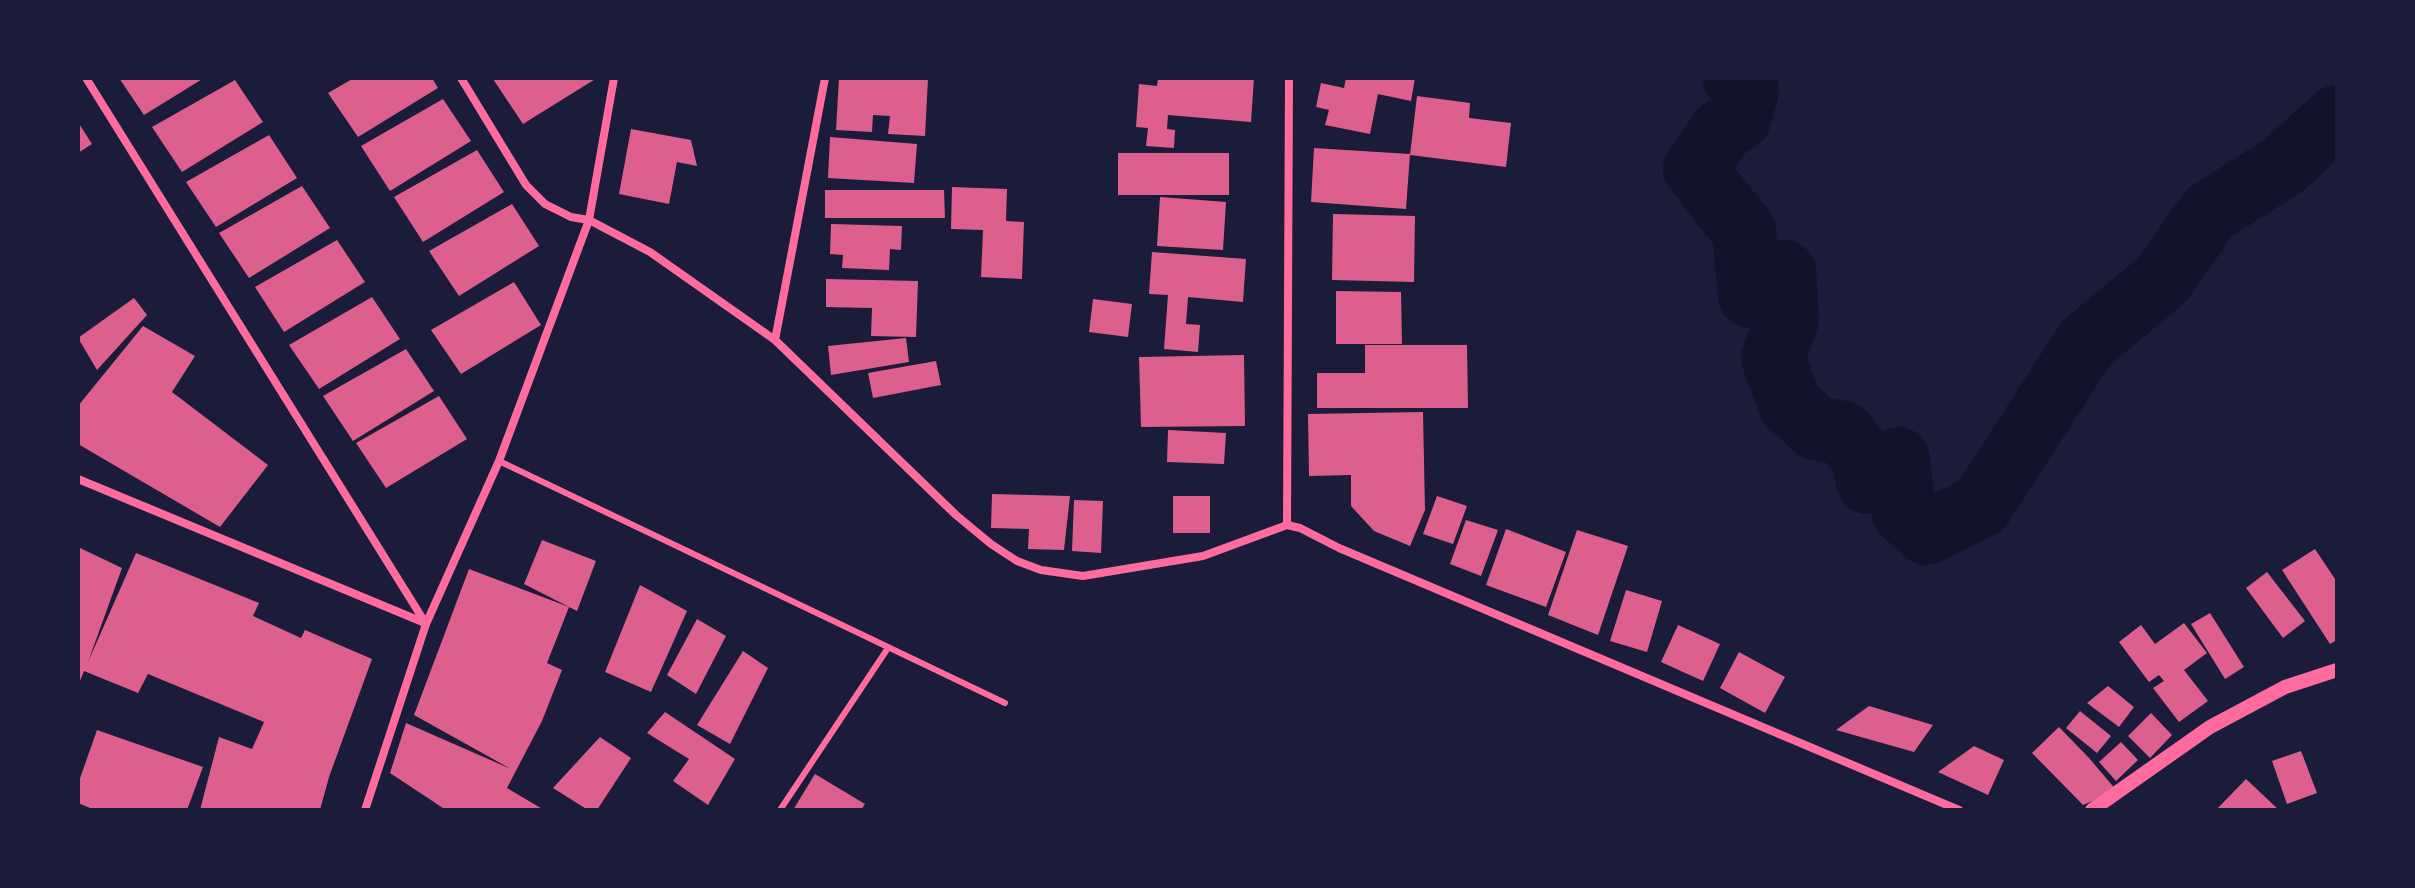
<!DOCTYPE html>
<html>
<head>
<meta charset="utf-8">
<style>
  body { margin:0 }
  #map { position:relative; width:2415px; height:888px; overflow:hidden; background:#1b1b3a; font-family:"Fira Sans",sans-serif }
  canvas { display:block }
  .frame { position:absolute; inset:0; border:80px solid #1b1b3a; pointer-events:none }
</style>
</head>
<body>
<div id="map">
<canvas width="2415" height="888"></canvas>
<div class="frame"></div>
</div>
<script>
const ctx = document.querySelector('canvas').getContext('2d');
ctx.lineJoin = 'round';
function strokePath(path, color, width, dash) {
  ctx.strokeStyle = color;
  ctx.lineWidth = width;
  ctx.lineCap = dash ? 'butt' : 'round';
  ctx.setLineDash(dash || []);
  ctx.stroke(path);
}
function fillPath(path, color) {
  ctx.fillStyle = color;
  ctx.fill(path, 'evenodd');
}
strokePath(new Path2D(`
  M1735,78L1747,90L1739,119L1722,130L1695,169L1744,231L1750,296L1784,272L1787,319L1773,358L1790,404L1816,428L1843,433L1863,458L1868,482L1898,459L1904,513L1927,533L1981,506L2086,343L2162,280L2209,213L2284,165L2337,117`), '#12122b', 64);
fillPath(new Path2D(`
  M119,78H204L144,115Z
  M354,78H432L438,88L358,137L328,93Z
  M597,78L523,124L493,79L495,78Z
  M839,78H928L925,136L888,134L890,116L873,115L872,132L836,130Z
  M1158,78H1254L1251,122L1168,115L1167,129L1175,130L1174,148L1146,146L1148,128L1136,127L1139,84L1157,86Z
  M1346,78H1415L1411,101L1378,94L1370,134L1325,125L1329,110L1316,107L1321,83L1344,88Z
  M235,80L263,122L182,172L152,127Z
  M1417,96L1470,103L1469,118L1511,123L1506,167L1410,155Z
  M443,99L471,141L390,191L361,146Z
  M78,122L92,144L78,153Z
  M631,129L691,140L697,166L677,162L669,204L619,194Z
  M269,135L297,178L216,227L186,182Z
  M830,137L917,144L914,183L828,178Z
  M1314,148L1410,154L1406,209L1311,202Z
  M477,150L504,192L423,242L394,197Z
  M1118,153H1229V195H1118Z
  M302,186L330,228L249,278L219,233Z
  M952,187L1007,189L1006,221L1024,222L1022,279L981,277L983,230L951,229Z
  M825,190H944L945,218H825Z
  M1160,197L1226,202L1223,250L1157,246Z
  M512,204L539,246L459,296L429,251Z
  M1333,214L1415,216L1414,282L1332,280Z
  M831,224L902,226L901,250L890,249L889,270L842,268L843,255L830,254Z
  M337,240L365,282L284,332L255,287Z
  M1152,252L1246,259L1243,302L1188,297L1186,324L1200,325L1198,352L1164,349L1168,295L1149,294Z
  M826,279L918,281L916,337L871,336L872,308L826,307Z
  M514,282L541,325L461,374L431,330Z
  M1336,291L1401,292L1402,344H1336Z
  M372,297L400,339L319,389L289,345Z
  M134,298L147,315L97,370L78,338Z
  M1093,299L1132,304L1128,337L1089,332Z
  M143,326L195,356L172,392L268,465L220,527L78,444V406Z
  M906,338L909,362L831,375L828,346Z
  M1365,345H1467L1468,408H1317V373H1365Z
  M406,349L434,391L353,441L323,396Z
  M1244,355L1245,426L1141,427L1139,357Z
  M936,361L941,385L873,398L868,373Z
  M439,396L467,439L386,488L356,443Z
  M1423,412L1425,510L1410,546L1374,531L1351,506V475L1309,476L1308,414Z
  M1168,430L1226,433L1224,464L1167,462Z
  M992,494L1070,496L1064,550L1028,549L1029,529L991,528Z
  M1173,496H1210V533H1173Z
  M1437,496L1467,506L1453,544L1423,534Z
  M1074,500L1103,501L1101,553L1072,551Z
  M1466,520L1498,530L1481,576L1450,564Z
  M1506,529L1566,552L1546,607L1486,585Z
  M1577,530L1628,546L1598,635L1548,615Z
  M542,540L596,561L577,611L524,584Z
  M78,547L122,568L88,662L136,553L259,603L253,616L301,638L305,630L372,659L329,777L320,810H200L219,737L252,749L264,722L148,674L138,693L84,671L78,686Z
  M2315,549L2337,582V640L2330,644L2282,570Z
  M469,569L569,607L547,663L562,670L542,721L507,788L544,810H446L390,773L406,723L511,769L414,715Z
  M2267,572L2305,621L2283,638L2246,588Z
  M640,585L687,611L651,692L605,672Z
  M1626,590L1662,601L1647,652L1610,641Z
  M2210,613L2244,667L2225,679L2191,624Z
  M697,619L726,636L696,694L667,675Z
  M2184,623L2207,653L2184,670L2208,701L2179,722L2153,688L2164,681L2159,675L2149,682L2119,642L2141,625L2155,644Z
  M1678,625L1720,644L1703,681L1661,662Z
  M743,651L768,668L730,744L697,725Z
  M1739,652L1785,677L1765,713L1720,688Z
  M2108,686L2134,707L2119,727L2087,703Z
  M1869,706L1933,725L1914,752L1836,730Z
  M2080,711L2111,736L2097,753L2066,728Z
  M665,712L735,759L708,805L673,781L689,759L647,733Z
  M2151,713L2172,735L2150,758L2128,736Z
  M2059,727L2089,758L2117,791L2083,805L2032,753Z
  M97,730L203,767L187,810H95L78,803V784Z
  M600,737L631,758L597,810H588L553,788Z
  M2121,742L2138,760L2116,781L2099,762Z
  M1974,746L2004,760L1988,795L1938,772Z
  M2301,751L2317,793L2287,804L2272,761Z
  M815,774L865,804L861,810H793Z
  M2246,779L2279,810H2216Z`), '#dd5f8e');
strokePath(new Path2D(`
  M499,461L1005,703
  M780,810L888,648`), '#ff6b9d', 6);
strokePath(new Path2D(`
  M86,78L426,624
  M461,78L526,185L545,204L571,217L589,220L650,252L775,340L956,515L991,544L1017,561L1041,570L1083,576L1203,556L1287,525L1300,528L1339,548L1959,810
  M775,340L825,78
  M78,479L425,623
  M1287,525L1289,78
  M365,810L426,624L499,461L589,220L614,78`), '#ff6b9d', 8);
strokePath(new Path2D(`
  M2092,810L2210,727L2285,687L2337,670`), '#ff6b9d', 14);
</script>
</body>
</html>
